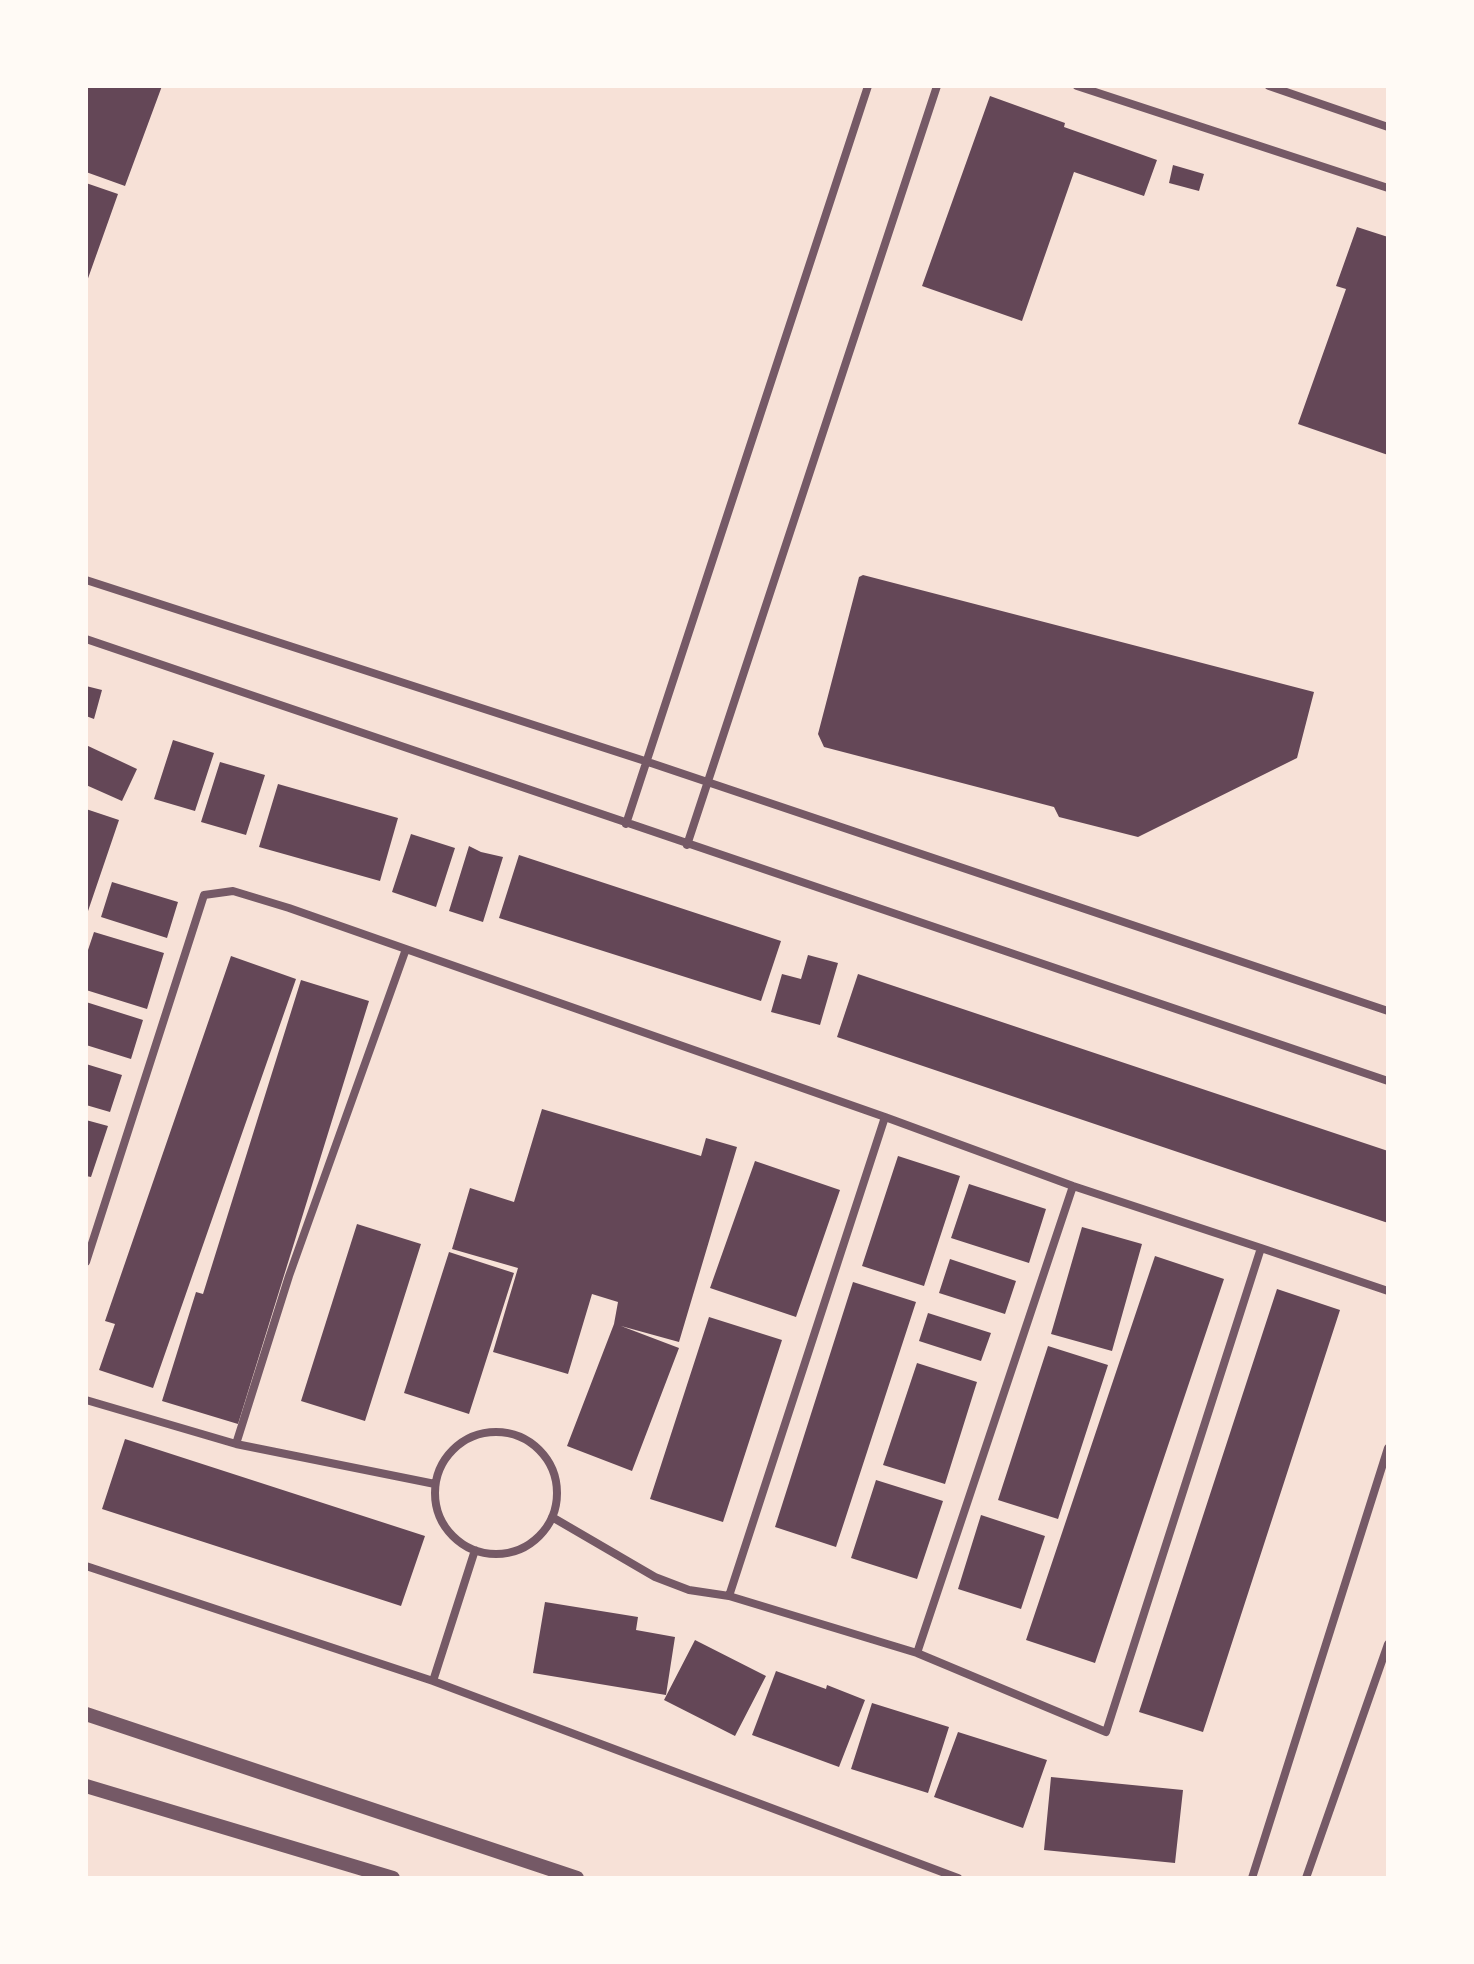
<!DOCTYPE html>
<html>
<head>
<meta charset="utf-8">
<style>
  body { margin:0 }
  #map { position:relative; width:1474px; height:1964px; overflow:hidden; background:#f7e1d7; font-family:"PT Sans Narrow",sans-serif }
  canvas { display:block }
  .frame { position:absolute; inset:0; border:88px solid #fffaf5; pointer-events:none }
</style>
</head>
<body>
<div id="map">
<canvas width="1474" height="1964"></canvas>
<div class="frame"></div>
</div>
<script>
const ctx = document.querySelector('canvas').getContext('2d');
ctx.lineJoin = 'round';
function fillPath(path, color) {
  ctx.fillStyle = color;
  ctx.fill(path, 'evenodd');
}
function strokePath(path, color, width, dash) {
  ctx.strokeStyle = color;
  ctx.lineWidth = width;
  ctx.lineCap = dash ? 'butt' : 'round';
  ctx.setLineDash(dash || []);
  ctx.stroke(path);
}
fillPath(new Path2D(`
  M86,86H162L125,186L86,172Z
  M990,96L1065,123L1064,127L1157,160L1144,196L1074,172L1022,321L922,286Z
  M1173,165L1204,174L1199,191L1169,183Z
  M86,183L118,194L86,284Z
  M1357,227L1388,237V455L1298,424L1346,289L1336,286Z
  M863,575L1314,692L1297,758L1138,837L1059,817L1054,807L824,747L818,734L859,577Z
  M86,686L102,690L94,719L86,716Z
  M173,740L214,753L195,811L154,799Z
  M86,745L137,769L122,801L86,785Z
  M220,762L265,775L246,835L201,822Z
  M278,784L398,818L380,881L259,847Z
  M86,809L119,820L87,914H86Z
  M411,834L455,848L436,907L392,892Z
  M469,846L481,852L503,857L483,922L449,911Z
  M519,855L781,941L761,1001L499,918Z
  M112,882L178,902L167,938L101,917Z
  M94,932L164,953L147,1009L86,990V956Z
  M808,955L838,963L820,1025L771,1012L782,974L801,979Z
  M231,956L296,979L153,1388L99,1370L115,1324L105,1321Z
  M858,974L1388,1151V1223L837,1037Z
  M301,980L369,1001L238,1424L162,1401L196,1292L203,1294Z
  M86,1002L143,1020L131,1059L86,1045Z
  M86,1064L122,1075L110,1112L86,1105Z
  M542,1109L701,1156L706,1138L737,1147L679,1342L621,1326L679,1348L632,1471L567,1446L614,1324L618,1302L592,1294L568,1374L493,1352L518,1268L452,1249L470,1188L514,1202Z
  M86,1120L108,1126L91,1177L86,1176Z
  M898,1156L960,1176L924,1286L862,1266Z
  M755,1161L840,1190L796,1317L710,1288Z
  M969,1184L1046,1209L1029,1263L951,1238Z
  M357,1224L421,1244L365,1421L301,1401Z
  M1082,1227L1142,1244L1112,1351L1051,1334Z
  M449,1252L514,1273L469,1414L404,1393Z
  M1155,1256L1224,1279L1095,1663L1026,1640Z
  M950,1259L1016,1281L1005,1314L939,1293Z
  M853,1282L916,1302L836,1547L775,1527Z
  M1277,1289L1340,1310L1203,1732L1139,1712Z
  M928,1313L991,1333L981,1361L919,1341Z
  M709,1317L782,1340L723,1522L650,1499Z
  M1048,1346L1108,1365L1058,1519L998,1500Z
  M917,1363L977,1382L945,1484L883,1465Z
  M125,1439L425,1536L401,1606L102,1509Z
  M876,1480L943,1501L917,1579L851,1558Z
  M981,1515L1045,1536L1021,1609L958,1589Z
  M545,1602L638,1617L636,1630L675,1637L666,1695L533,1673Z
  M695,1640L766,1676L735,1736L664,1700Z
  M776,1671L826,1689L827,1685L865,1700L839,1767L752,1735Z
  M872,1703L949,1727L928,1793L851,1769Z
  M958,1732L1047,1760L1023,1828L934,1797Z
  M1051,1777L1183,1790L1175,1863L1044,1850Z`), '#644757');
strokePath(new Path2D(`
  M1077,86L1388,188
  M1269,86L1388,127
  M86,580L648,762L1388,1011
  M86,639L1388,1081
  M626,824L868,86
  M687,845L937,86
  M1261,1248L1388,1291
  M86,1262L204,895L233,891L289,908L885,1117L729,1596L689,1590L655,1577L552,1517
  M86,1400L236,1444L435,1484
  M435 1493a61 61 0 1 1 122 0a61 61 0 1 1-122 0Z
  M236,1444L289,1276L406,949
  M86,1566L433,1681L958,1878
  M729,1596L917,1653L1106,1732L1261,1248L1073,1186L885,1117
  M917,1653L1073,1186
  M433,1681L475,1550
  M1252,1878L1388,1448
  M1306,1878L1388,1644`), '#755966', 8);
strokePath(new Path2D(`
  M86,1714L577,1878
  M86,1786L393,1878`), '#755966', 14);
</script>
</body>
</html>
